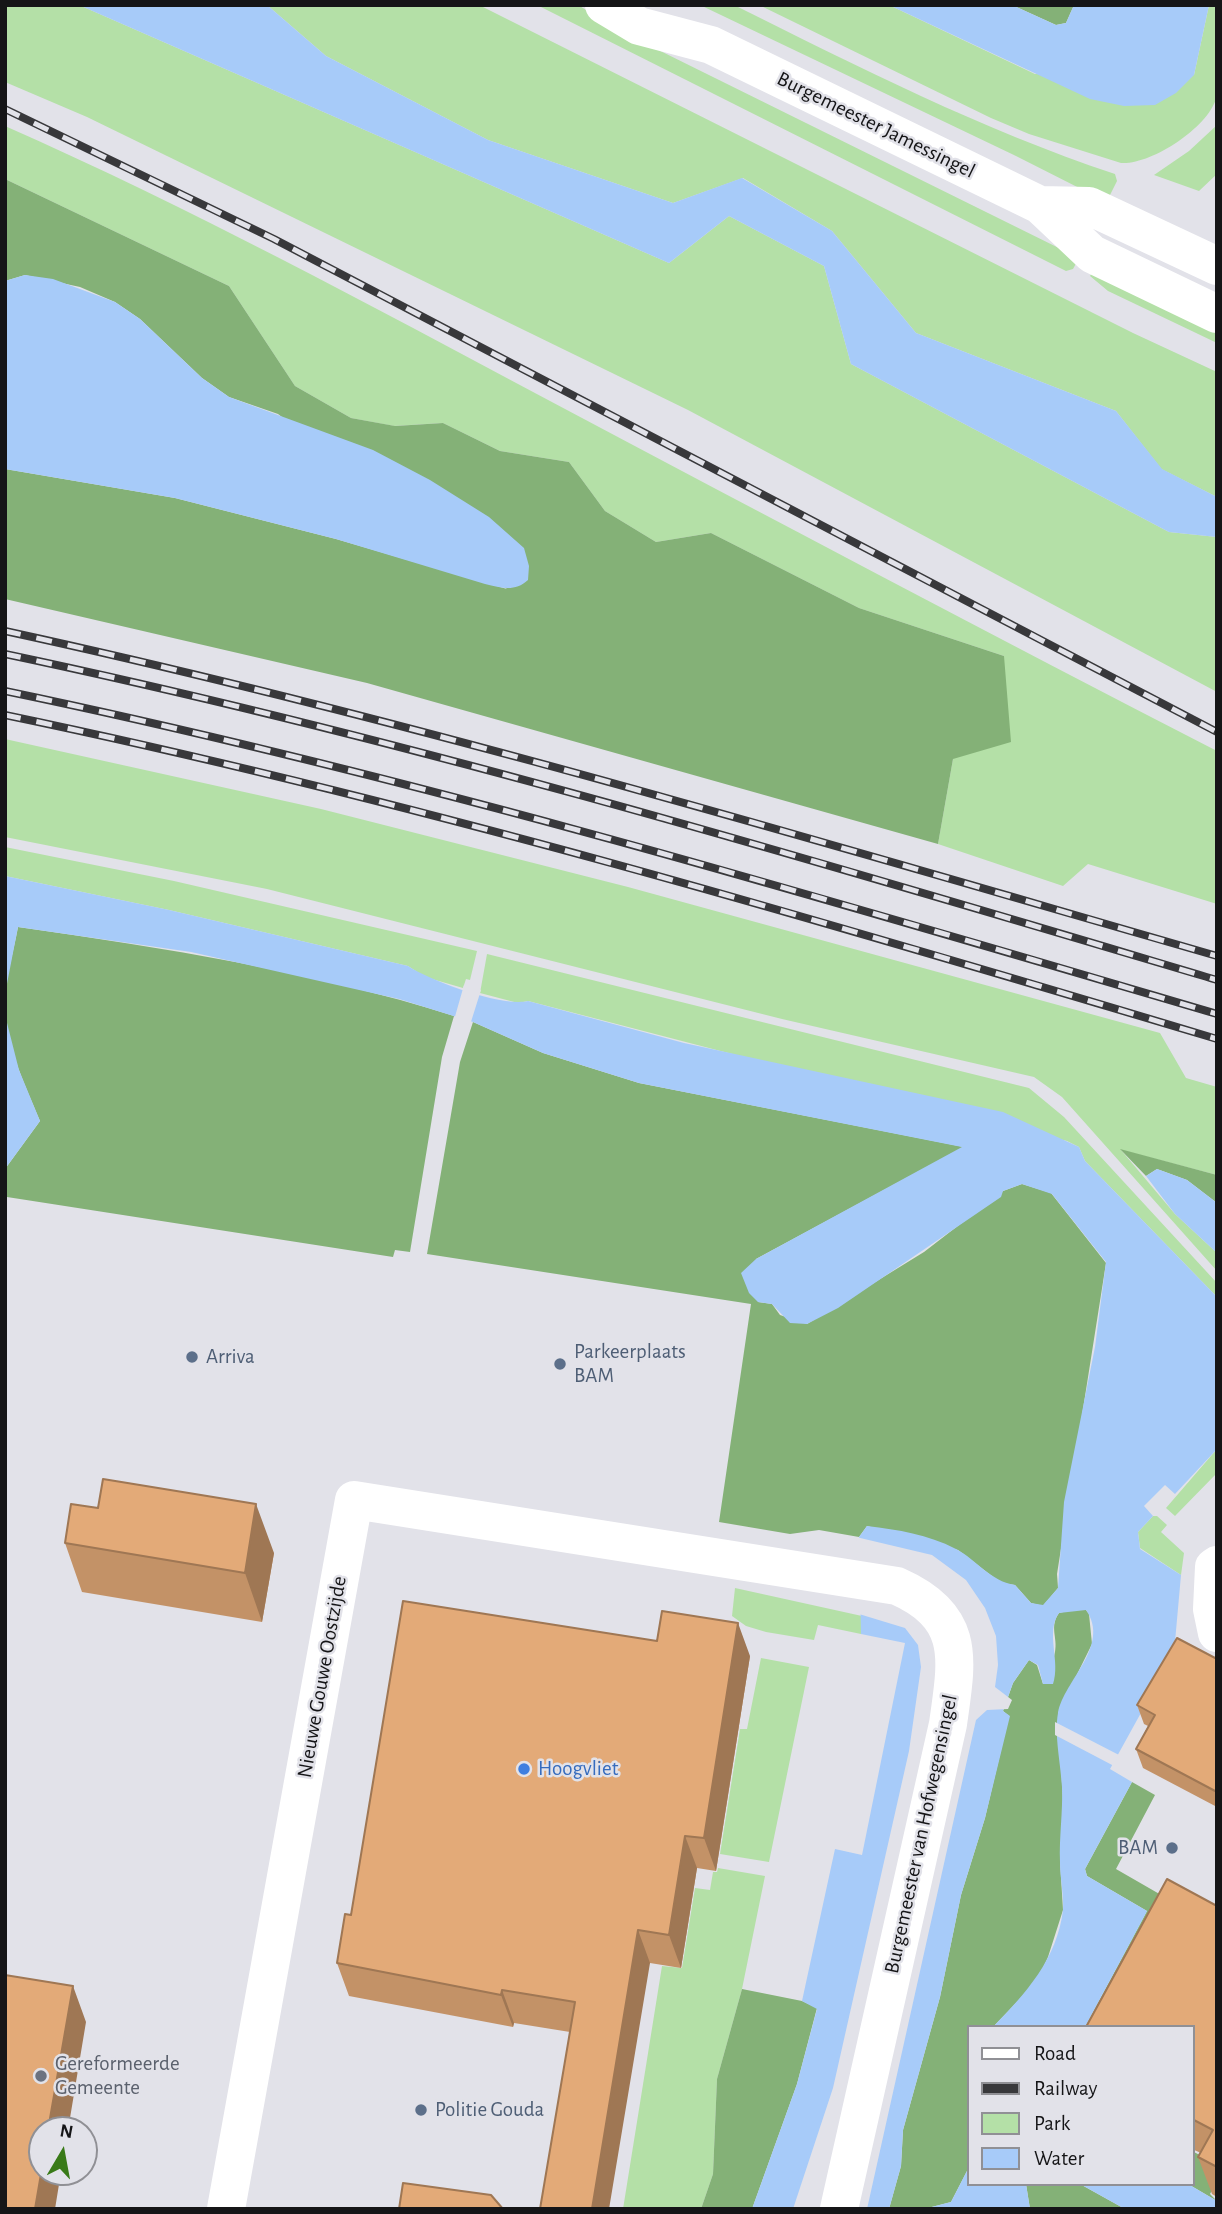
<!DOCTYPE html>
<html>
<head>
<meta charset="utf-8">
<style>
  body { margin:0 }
  #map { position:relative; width:1222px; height:2214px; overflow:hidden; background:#e2e2e9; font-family:"Alegreya Sans",sans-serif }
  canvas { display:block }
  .frame { position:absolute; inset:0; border:7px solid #151517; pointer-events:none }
  .legend { position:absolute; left:967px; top:2025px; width:228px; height:161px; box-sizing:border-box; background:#e2e2e9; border:2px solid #909095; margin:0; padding:9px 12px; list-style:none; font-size:21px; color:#151517 }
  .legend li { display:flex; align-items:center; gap:14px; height:35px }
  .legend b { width:35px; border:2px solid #909095 }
  .north { position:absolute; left:28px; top:2116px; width:70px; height:70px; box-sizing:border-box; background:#e2e2e9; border:2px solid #909095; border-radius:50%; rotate:10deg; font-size:19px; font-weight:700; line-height:28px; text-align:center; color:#151517 }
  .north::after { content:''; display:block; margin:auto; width:24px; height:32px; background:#397a18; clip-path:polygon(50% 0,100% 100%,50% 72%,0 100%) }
</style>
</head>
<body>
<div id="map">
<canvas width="1222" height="2214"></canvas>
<div class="frame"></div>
<ul class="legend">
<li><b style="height:9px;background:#fff"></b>Road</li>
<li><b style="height:9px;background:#38383b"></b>Railway</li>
<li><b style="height:19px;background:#b4e0a7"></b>Park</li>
<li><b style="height:19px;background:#a7cbf9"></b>Water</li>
</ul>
<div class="north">N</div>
</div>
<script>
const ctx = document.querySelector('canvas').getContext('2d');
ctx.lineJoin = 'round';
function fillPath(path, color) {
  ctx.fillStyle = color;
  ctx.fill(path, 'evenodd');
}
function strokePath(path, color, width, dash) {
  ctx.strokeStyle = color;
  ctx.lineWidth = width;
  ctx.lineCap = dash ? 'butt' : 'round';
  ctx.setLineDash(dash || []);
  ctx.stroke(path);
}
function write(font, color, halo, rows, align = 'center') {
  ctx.font = font + ' "Alegreya Sans",sans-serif';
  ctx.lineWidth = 5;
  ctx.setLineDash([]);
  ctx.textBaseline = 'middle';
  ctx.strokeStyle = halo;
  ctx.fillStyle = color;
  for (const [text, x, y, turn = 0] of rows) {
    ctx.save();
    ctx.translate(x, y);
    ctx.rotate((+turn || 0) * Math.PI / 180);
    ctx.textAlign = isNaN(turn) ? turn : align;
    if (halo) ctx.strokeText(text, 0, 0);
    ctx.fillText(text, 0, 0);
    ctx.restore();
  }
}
fillPath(new Path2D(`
  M5,5H79L669,263L729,216L824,266L851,364L1169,532L1217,537V692L688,410L87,117L5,82Z
  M267,5H479L1133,333L1217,372V497L1161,469L1116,411L916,333L832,231L743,178L673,203L488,140L326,56Z
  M537,5H578L624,33L1079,258L1073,269L1066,271Z
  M700,5H734C861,68 980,129 1115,174L1117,181L1108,199L1093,195L1016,156Z
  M759,5H889L1035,74L1194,75L1209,5H1217C1217,25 1221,83 1216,99C1207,128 1151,165 1121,163L1029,134L991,118Z
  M1217,125V174L1199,191L1154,175L1189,151Z
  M5,126C191,208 370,305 550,401C771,518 993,636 1217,751V904L1088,864L1063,886L938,844L953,759L1004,656L859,608L711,533L656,542L605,511L569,462L500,451L443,423L394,426L351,418L295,386L229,286L5,179Z
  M1095,267L1217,326V343L1108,291L1090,276Z
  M5,739L321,809L628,887L1160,1033L1186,1078L1217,1087V1175L1121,1150L1175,1214L1217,1253V1271L1062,1097L1034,1077L782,1019L267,889L5,837Z
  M5,847L174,881L477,951L470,980L466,979L463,988L425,977L408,966L169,910L5,876Z
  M487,954L1029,1088L1064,1117L1217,1283V1297L1085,1161L1079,1147L1067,1141L528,1001L518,1003L480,993Z
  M1217,1449V1473L1175,1516L1166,1508Z
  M1153,1516H1157L1167,1525L1161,1532L1184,1553L1181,1575L1140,1548L1138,1532Z
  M735,1588L862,1616L861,1634L818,1625L814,1640L766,1632L746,1626L732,1616Z
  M761,1658L809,1667L769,1862L720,1854L740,1729H747Z
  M718,1868L765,1876L742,1989L717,2079L713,2174L701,2209H623L662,1966L682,1968L695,1888L710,1890L713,1872H717Z`), '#b4e0a7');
fillPath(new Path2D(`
  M1012,5H1074L1066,23L1056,25Z
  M5,179L229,286L295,386L351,418L395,426L443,423L500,451L569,462L605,511L656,542L711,533L859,608L1004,656L1011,742L953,759L938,844L367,683L5,599V469L175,498L336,539L507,589L278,414L229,397L202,378L140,319L115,302L80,287L25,275L5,281Z
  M18,927C165,948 312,971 454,1016L442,1057L410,1252L395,1250L393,1257L7,1197L5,1206V1169L40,1121C26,1087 8,1050 5,1013C3,985 13,955 18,927Z
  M473,1022L543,1053L639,1083L964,1147L756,1259L758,1302L772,1304L780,1315L807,1324L924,1252L1003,1191L1022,1184L1051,1193L1106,1263L1057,1574L1058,1588L1043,1606L1031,1603L1015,1585L1001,1583L958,1550L867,1526L859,1537L819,1530L790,1534L719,1522L751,1304L427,1254L460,1062Z
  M1120,1149L1217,1175V1203L1187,1180L1157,1169L1146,1176Z
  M1072,1610H1086L1089,1614L1092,1644L1058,1713L1063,1801L1060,1861L1063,1910L1048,1957L1037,1981L993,2027H968V2169L951,2202L924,2209H889L901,2166L903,2130L940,1997L961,1895L985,1818L1009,1716L1003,1711L1013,1683L1029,1660L1037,1665L1043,1684C1047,1674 1053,1663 1055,1652C1058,1637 1049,1627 1059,1613Z
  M1132,1782L1155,1795L1116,1869L1182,1907L1117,2027H1085L1147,1911L1087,1876L1085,1869Z
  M742,1989L802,2001L817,2008L797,2084L752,2209H701L713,2174L717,2079Z
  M1192,2151L1217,2164V2181L1210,2194L1217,2201L1188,2184H1192Z
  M1026,2184H1080L1125,2209H1030Z`), '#84b177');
fillPath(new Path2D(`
  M79,5H267L326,56L488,140L673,203L742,178L832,231L916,333L1116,411L1162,469L1217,497V537L1169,532L851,364L824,266L729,216L669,263Z
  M889,5H1012L1056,25L1066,23L1074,5H1209L1194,75L1176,93L1155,105L1124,106L1090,99Z
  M25,275L53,279L115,302L140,319L202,378L229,397L373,450L430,480L489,517L524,548L529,566L528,580C515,592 502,588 485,584L336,539L175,498L5,469V281Z
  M5,876L169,910L408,966C431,981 501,1007 528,1001L684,1043L1003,1112L1079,1147L1085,1161L1217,1297V1449L1175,1494L1165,1485L1144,1506L1153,1516L1138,1532L1140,1549L1181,1575L1174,1653L1110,1769L1132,1782L1085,1869L1087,1876L1147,1911L1085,2027H993C1026,1993 1057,1959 1063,1910C1064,1895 1060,1878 1060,1862C1059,1837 1063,1812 1062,1787C1061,1765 1054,1735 1058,1713C1064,1680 1111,1646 1086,1610L1059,1613C1045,1633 1061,1661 1053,1684H1043L1038,1665L1029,1660L1013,1683L1003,1711L1010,1716L985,1818L961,1895L940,1997L903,2130L901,2166L889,2209H752L797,2084L817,2009L802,2001L835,1849L862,1855L905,1643L861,1634L859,1537L867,1526C899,1530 927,1534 956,1549C977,1560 990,1581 1015,1585L1031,1603L1043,1605L1058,1588L1064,1502L1095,1347L1106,1262L1052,1194L1022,1184L1003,1191L1001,1197L838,1308L807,1324L790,1323L772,1304L758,1302L749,1293L741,1273L756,1259L962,1147L639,1083L543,1053L473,1022L399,999L191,952L18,927L5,994Z
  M5,1015L19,1070L40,1121L5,1169Z
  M1157,1169L1187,1180L1217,1203V1253L1175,1214L1146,1176Z
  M968,2169V2184H1026L1030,2209H924L951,2202Z
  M1080,2184H1188L1217,2201V2209H1125Z`), '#a7cbf9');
fillPath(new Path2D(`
  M464,985L481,990L470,1025L454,1020Z
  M856,1537L932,1555L966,1580L985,1608L996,1636L998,1665L995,1687L1012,1700L1008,1709L987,1710L976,1720L867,2209H793L833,2088L909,1751L921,1667L918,1645L905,1628L859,1614Z
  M1055,1722L1119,1755L1114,1766L1055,1735Z`), '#e2e2e9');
strokePath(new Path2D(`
  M1217,1565L1214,1567L1212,1609L1217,1633
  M226,2209L354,1500L897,1586C967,1617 957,1659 948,1724L839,2209`), '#fff', 38);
strokePath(new Path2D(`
  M604,5L639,26L711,45L1040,205L1092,254L1217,314
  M1040,205L1089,206L1217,266`), '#fff', 38);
const rail = new Path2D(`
  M5,109L274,239L1217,732
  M5,631C415,720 814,840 1217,956
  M5,654C415,740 816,861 1217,980
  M5,691C415,776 816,896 1217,1014
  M5,715C415,800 816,919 1217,1039`);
strokePath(rail, '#38383b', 8);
strokePath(rail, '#e2e2e9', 5, [16]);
fillPath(new Path2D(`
  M98,1508L274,1553L262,1622L82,1592L65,1543Z
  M750,1656L716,1871L697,1868L681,1968L650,1963L570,2032L514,2023L513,2027L349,1996L337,1963L351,1915Z
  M1217,1659V1807L1143,1768L1136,1749L1148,1726L1144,1724L1137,1705Z
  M1217,1906V2197L1212,2194L1198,2157L1201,2153L1192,2149V2027Z`), '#c39267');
fillPath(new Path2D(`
  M256,1504L274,1553L262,1622L245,1573Z
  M738,1623L750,1656L716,1871L704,1838Z
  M685,1836L697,1868L681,1968L669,1935Z
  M638,1930L650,1963L609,2209H592Z
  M73,1986L86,2022L68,2130H48Z
  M502,1990L514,2023L513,2027L501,1995Z
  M42,2168V2172H61L55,2209H35Z`), '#9f7754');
const building = new Path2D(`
  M103,1479L256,1504L245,1573L65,1543L71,1504L98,1508Z
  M403,1601L657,1641L662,1611L738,1623L704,1838L685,1836L669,1935L638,1930L592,2209H540L575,2002L502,1990L501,1995L337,1963L345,1914L351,1915Z
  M1177,1638L1217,1659V1792L1136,1749L1155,1715L1137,1705Z
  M1167,1879L1217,1906V2167L1198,2157L1213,2130L1192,2119V2027H1086Z
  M5,1975L73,1986L48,2130H42V2168L35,2209H5Z
  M403,2183L491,2195L503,2209H399Z`);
fillPath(building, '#e3aa78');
strokePath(building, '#9f7754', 2);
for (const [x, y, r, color] of [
  [192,1357,7,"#5c6f8a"],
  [560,1364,7,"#5c6f8a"],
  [524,1769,7,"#3f7fe0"],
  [1172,1848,7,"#5c6f8a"],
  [41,2076,7,"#6b7280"],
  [421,2110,7,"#5c6f8a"]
]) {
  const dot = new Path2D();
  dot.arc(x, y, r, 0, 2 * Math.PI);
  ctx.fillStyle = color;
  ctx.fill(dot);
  strokePath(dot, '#e2e2e9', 2.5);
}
write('21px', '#151517', '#e2e2e9', [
  ["Burgemeester Jamessingel",876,125,26],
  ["Nieuwe Gouwe Oostzijde",322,1677,-80],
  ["Burgemeester van Hofwegensingel",921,1834,-78]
]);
write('21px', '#4e5e75', '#e2e2e9', [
  ["Parkeerplaats",574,1352],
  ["BAM",574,1376],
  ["Arriva",206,1357],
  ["BAM",1158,1848,"right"],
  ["Politie Gouda",435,2110]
], 'left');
write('21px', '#366cbe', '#e2e2e9', [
  ["Hoogvliet",538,1769]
], 'left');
write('21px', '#5b616d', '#e2e2e9', [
  ["Gereformeerde",55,2064],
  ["Gemeente",55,2088]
], 'left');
</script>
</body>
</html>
